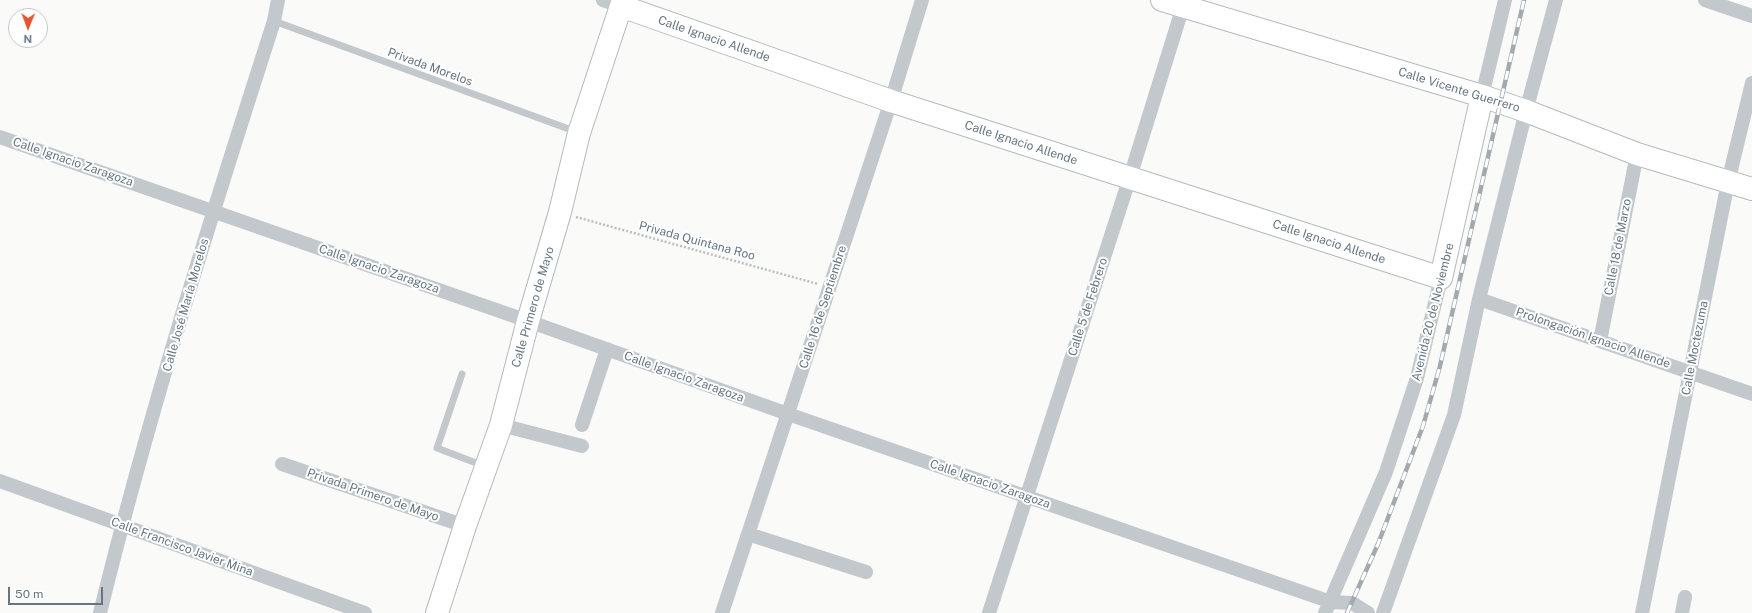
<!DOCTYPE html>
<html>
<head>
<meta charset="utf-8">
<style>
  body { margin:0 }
  #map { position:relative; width:1752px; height:613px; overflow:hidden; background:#fafaf8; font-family:"Public Sans",sans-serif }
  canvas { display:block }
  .north { position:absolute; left:8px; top:8px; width:40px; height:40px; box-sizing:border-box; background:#fff; border:1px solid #c1c8cd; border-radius:50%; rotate:181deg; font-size:11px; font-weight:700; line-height:16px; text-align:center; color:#657683 }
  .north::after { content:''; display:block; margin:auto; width:14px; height:18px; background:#e4572e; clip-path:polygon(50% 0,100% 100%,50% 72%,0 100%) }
  .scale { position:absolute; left:8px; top:587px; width:95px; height:18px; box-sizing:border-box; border:2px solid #657683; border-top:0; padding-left:5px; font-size:12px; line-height:14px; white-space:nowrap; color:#657683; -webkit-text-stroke:3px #fff; paint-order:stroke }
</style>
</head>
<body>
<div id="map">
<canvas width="1752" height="613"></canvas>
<div class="north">N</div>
<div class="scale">50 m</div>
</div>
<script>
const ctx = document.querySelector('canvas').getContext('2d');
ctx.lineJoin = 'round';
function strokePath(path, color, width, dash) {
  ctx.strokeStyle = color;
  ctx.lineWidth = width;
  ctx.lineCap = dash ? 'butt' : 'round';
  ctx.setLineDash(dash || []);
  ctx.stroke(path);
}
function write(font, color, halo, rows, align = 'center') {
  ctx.font = font + ' "Public Sans",sans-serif';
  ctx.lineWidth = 4;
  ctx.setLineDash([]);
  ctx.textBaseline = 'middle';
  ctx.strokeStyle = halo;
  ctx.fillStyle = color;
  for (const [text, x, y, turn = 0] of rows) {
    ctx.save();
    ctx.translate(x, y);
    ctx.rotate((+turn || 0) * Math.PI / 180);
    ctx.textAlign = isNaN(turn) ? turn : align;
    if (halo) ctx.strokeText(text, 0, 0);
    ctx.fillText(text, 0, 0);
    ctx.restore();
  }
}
const primary = new Path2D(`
  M1162,0L1482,96L1526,111L1637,154L1752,189
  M621,6L891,101L1441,278L1482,96
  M437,613L465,526L501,425L528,321L560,212L579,133L623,0`);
strokePath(primary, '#b5babe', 24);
strokePath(new Path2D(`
  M576,217L818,284`), '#bbbfc2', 2.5, [2, 2]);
strokePath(new Path2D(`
  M274,21L577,132
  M462,374L437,448L484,466`), '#c3c8cc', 7);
strokePath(new Path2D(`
  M603,0L621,6
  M1705,0L1752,16
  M1482,96L1505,0
  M0,137L528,321L788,414L1331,602L1352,603L1368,613
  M1479,299L1752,394
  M1600,341L1637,154
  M501,425L582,446
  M582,425L607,349
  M282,464L465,526
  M0,481L365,613
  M748,534L866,572
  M100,613C149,413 211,217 274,21L278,0
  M722,613L891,101L922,0
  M989,613L1130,177L1185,0
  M1325,613L1386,472L1417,378L1441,278
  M1383,613L1454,415L1479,299L1526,111L1556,0
  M1642,613L1728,182L1752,83
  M1682,613L1685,597`), '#c3c8cc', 14);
strokePath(primary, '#fff', 22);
const rail = new Path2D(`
  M1347,613L1378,544L1423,426L1440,366L1524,0`);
strokePath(rail, '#a2aab0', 4.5);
strokePath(rail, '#fff', 3, [9]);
write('12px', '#657683', '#fff', [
  ["Calle Ignacio Allende",714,39,19],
  ["Privada Morelos",430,67,20],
  ["Calle Vicente Guerrero",1459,90,17],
  ["Calle Ignacio Allende",1021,143,18],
  ["Calle Ignacio Zaragoza",73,162,19],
  ["Privada Quintana Roo",697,241,15],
  ["Calle Ignacio Allende",1329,242,18],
  ["Calle 18 de Marzo",1618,247,-79],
  ["Calle Ignacio Zaragoza",379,269,19],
  ["Calle José María Morelos",186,305,-74],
  ["Calle Primero de Mayo",533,307,-74],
  ["Calle 16 de Septiembre",823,307,-72],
  ["Calle 5 de Febrero",1088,307,-72],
  ["Avenida 20 de Noviembre",1433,312,-76],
  ["Prolongación Ignacio Allende",1593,338,19],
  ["Calle Moctezuma",1695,348,-79],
  ["Calle Ignacio Zaragoza",684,377,20],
  ["Calle Ignacio Zaragoza",990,484,19],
  ["Privada Primero de Mayo",373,495,19],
  ["Calle Francisco Javier Mina",182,547,20]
]);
</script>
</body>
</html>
